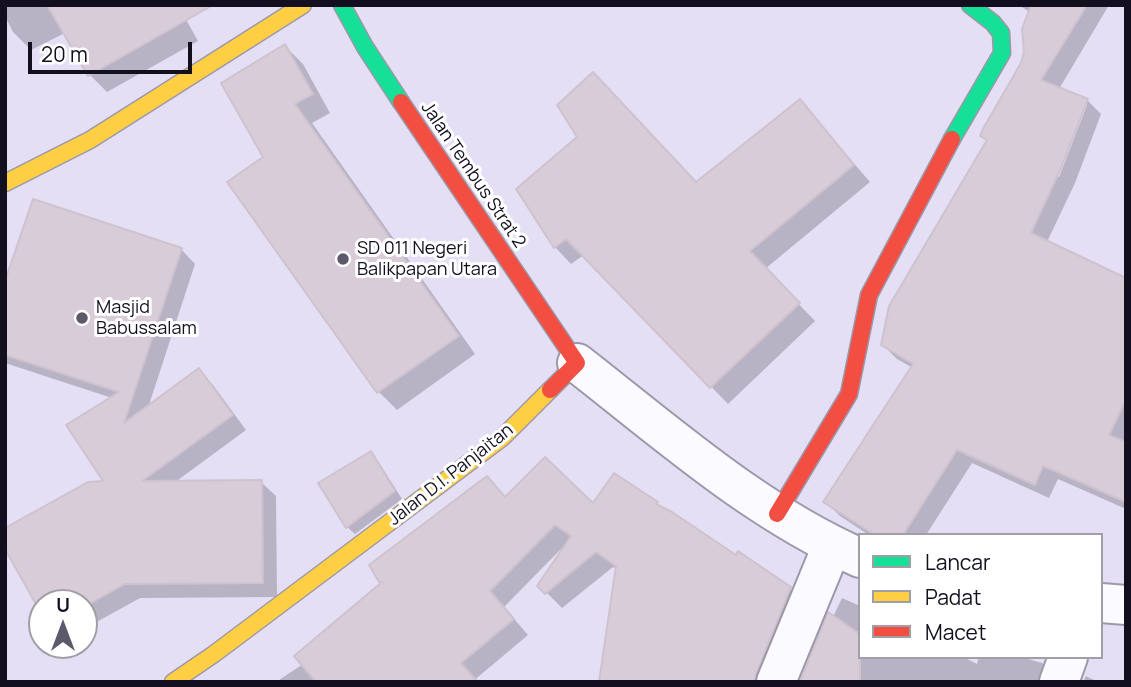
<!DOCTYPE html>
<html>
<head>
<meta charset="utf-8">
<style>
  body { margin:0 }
  #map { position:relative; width:1131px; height:687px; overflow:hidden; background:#e5dff5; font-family:Manrope,sans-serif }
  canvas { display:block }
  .frame { position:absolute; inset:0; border:7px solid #140f1f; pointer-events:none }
  .legend { position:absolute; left:858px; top:533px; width:245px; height:126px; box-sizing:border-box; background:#fff; border:2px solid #a19fa5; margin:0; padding:9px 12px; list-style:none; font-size:21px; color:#140f1f }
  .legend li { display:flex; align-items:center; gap:14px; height:35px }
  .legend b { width:35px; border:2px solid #a19fa5 }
  .north { position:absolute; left:28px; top:589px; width:70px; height:70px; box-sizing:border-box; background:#fff; border:2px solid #a19fa5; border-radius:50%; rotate:0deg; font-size:19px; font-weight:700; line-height:28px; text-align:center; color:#140f1f }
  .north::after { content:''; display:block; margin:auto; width:24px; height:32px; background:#5d586a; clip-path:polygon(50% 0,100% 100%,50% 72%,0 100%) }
  .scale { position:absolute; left:28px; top:42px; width:164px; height:32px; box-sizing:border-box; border:4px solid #140f1f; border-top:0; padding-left:9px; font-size:21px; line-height:24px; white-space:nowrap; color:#140f1f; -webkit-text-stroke:5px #fff; paint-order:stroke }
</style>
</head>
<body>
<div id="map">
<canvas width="1131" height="687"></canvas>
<div class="frame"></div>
<ul class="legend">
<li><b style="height:9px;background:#16e098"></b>Lancar</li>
<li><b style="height:9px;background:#ffcf43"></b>Padat</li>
<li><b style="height:9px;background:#f24e42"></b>Macet</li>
</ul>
<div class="north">U</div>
<div class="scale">20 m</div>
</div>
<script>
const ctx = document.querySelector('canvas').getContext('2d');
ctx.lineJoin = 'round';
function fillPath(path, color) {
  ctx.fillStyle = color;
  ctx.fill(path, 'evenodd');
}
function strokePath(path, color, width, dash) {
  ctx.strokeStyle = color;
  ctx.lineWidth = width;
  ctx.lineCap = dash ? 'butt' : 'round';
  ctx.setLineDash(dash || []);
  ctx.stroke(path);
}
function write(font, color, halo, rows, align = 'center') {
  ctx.font = font + ' Manrope,sans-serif';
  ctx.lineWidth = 6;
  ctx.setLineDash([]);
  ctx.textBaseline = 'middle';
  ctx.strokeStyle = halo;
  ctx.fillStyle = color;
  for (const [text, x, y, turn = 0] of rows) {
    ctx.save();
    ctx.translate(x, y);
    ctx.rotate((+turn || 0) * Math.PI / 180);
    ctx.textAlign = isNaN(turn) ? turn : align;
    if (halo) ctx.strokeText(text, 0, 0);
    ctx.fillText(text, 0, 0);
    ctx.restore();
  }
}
fillPath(new Path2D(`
  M5,5H178L198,41L107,92L90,75L65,33L31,50L13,32L5,16Z
  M1018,5H1109L1059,89L1087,100L1101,114L1075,183L1047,242L1126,279V509L1058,479L1049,498L972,463L926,535H869L840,516L826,502L913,368L897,359L883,345L988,142L982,136L1023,64L1030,12ZM1083,105H1087L1059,177L1056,176Z
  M285,46L303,64L330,113L312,123L475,354L397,410L379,392L265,158Z
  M800,101L870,182L765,269L815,321L728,404L584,255L571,264L555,247L518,189L696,184Z
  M181,249L195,264L148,408L199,371L213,385L246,430L174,483L261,482L276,496L277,597L140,598L84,629V603H42V612L5,546L106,483L112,398L5,363V286Z
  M371,453L378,461L402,499L355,534L347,527Z
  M614,475L736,557L790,589L806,604L774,682H601L618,570L613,567L562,608L539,585L563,550L561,549L504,607L528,635L472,682H276L303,664L383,583L381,581L506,498L594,506Z
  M842,598L860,606V657H963L977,664L979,657H1021L1042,663L1058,678L1056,682H802Z
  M1086,676L1098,682H1083Z`), '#0003');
const building = new Path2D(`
  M47,5H213L88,76Z
  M1031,5H1087L1041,80L1088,99L1061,168L1031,233L1126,278V400L1109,435L1126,442V502L1043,466L1035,485L957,450L903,535H875L823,502L913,364L881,345L889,306L987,140L980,136L984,127L1021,63L1024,52L1022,29Z
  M285,44L313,94L295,104L459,336L377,393L227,182L263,157L221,83Z
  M593,72L696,182L800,99L854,165L750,251L800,303L710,388L566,239L554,248L516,189L577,137L557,105Z
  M33,199L182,248L124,423L199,368L233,415L142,481L262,480L263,583L125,584L84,607V603H42V615L5,549V528L88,482L103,481L66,425L119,392L5,355V281Z
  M371,451L395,491L346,528L318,483Z
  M545,457L593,503L614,473L658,502L656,504L672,512L736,555L738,551L791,587L756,674L755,682H599L616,566L596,552L545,594L537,586L571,536L555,525L490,591L514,619L461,663L478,682H316L294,656L382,582H379L369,565L487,476L505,497Z
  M828,612L860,634V682H800Z`);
fillPath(building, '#d8ccd9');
strokePath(building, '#cec2cf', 2);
const street = new Path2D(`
  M577,363C668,434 754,511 860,558
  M1101,603L1126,605
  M776,682L832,546
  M1059,682L1068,657`);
const fast = new Path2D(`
  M342,5L365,47L401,102
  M952,139L1002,53L1001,33L993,23L970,5`);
const slow = new Path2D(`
  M5,183L90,140L303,5
  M173,682L214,654L502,438L550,390`);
const jam = new Path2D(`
  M401,102L577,363L550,390
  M777,514L849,394L869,295L952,139`);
strokePath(street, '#9c98a9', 42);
strokePath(fast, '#9c98a9', 19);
strokePath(slow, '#9c98a9', 19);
strokePath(jam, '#9c98a9', 19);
strokePath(street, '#fbfafe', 38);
strokePath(fast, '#16e098', 16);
strokePath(slow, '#ffcf43', 16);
strokePath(jam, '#f24e42', 16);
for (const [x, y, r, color] of [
  [343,259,7,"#5d586a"],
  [82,318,7,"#5d586a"]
]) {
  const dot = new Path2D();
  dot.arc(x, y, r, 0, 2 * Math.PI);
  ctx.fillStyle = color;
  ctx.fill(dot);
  strokePath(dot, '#fff', 2.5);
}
write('18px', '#140f1f', '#fff', [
  ["Jalan Tembus Strat 2",473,175,56],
  ["Jalan D.I. Panjaitan",451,475,-38]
]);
write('18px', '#140f1f', '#fff', [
  ["SD 011 Negeri",357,249],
  ["Balikpapan Utara",357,270],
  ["Masjid",96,308],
  ["Babussalam",96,329]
], 'left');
</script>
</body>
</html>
